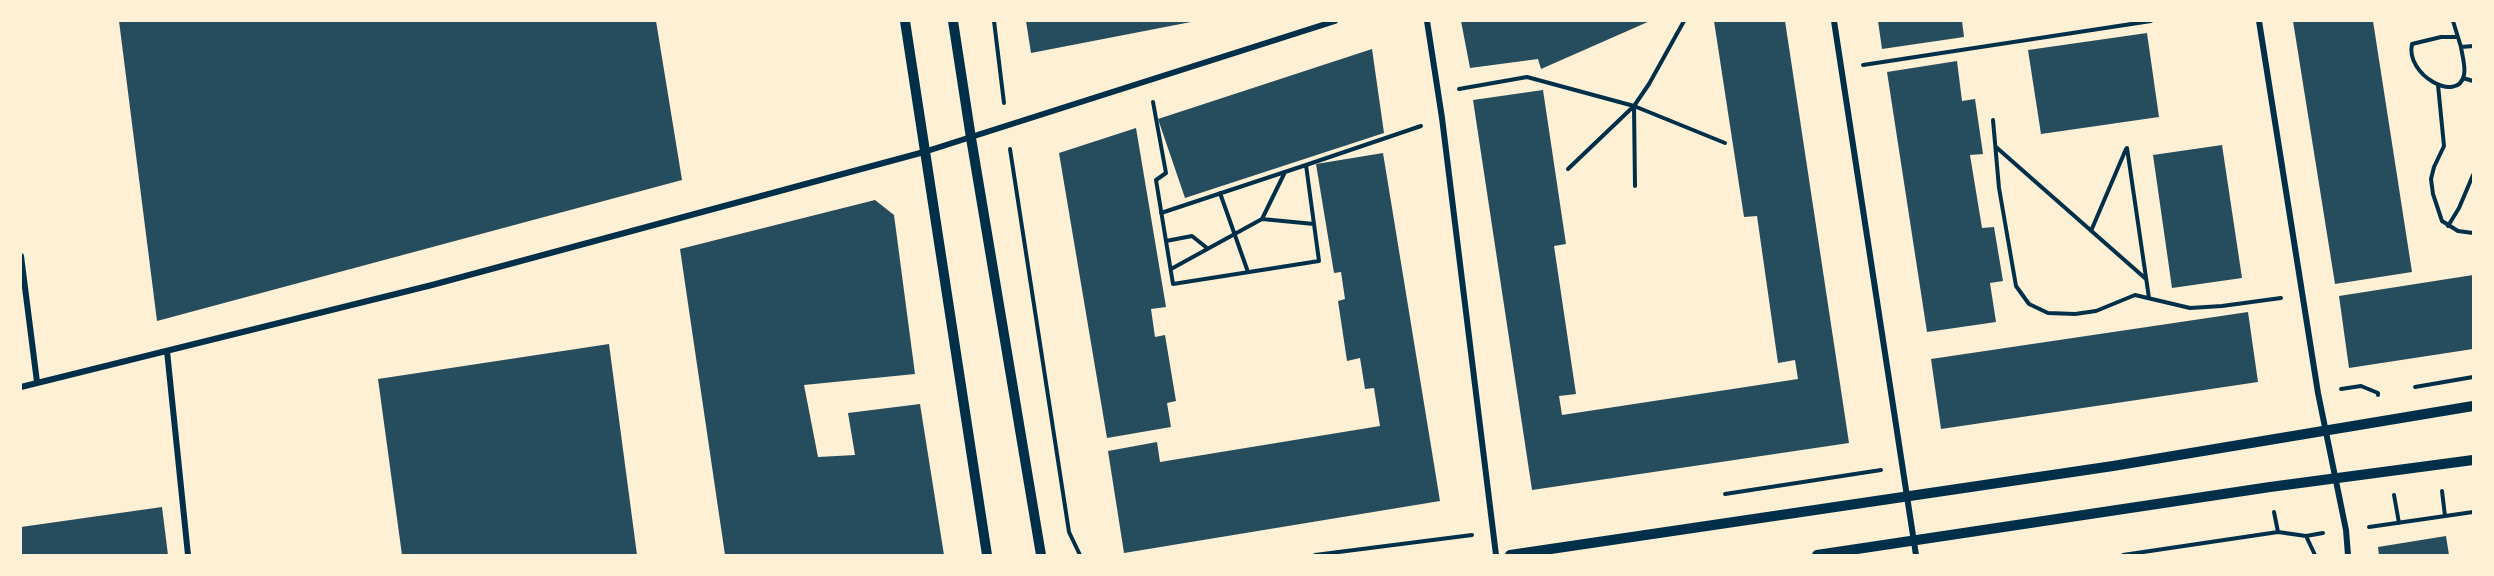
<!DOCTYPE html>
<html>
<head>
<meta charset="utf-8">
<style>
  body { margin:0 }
  #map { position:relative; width:2494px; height:576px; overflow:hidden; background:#fdf0d5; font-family:Merriweather,serif }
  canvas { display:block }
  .frame { position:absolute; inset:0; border:22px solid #fdf0d5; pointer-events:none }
</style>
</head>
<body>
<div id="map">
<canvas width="2494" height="576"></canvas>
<div class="frame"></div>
</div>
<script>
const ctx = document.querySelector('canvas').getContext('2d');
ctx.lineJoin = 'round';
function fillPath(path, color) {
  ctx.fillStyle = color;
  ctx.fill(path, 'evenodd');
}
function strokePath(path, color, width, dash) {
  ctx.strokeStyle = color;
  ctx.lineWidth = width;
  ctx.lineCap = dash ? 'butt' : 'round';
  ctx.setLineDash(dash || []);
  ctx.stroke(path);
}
fillPath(new Path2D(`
  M119,21H656L682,180L157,321Z
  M1026,21H1191V22L1031,53Z
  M1461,21H1650L1541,69L1538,59L1470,68Z
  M1714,21H1785L1849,443L1532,490L1473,100L1543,90L1566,244L1554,246L1576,394L1559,396L1562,415L1798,379L1795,360L1778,363L1757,216L1744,217Z
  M1878,21H1962L1964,37L1882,49Z
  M2293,21H2373L2412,272L2335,284Z
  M2147,33L2159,117L2041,134L2028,50Z
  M1372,49L1384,133L1185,198L1158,119Z
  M1957,61L1962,101L1975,99L1983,154L1970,155L1982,228L1994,227L2003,281L1990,283L1996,322L1927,332L1887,72Z
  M1136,128L1166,307L1151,309L1155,337L1165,335L1176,401L1167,403L1171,427L1107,438L1059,153Z
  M2222,145L2242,278L2172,288L2153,155Z
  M1383,153L1440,501L1124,553L1108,451L1157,442L1160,462L1380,426L1374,388L1365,389L1360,358L1347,361L1338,301L1345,299L1341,272L1334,273L1316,164Z
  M875,200L894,215L915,374L804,385L818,457L855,455L848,413L920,404L944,555H725L680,249Z
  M2473,275V349L2349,368L2339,296Z
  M2248,312L2258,382L1941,429L1931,359Z
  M609,344L637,555H402L378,379Z
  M162,507L168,555H21V527Z
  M2446,536L2449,555H2379L2378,547Z`), '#264d5e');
strokePath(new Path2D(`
  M994,21L1004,103
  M2453,21L2461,47L2473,46
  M2456,37H2441L2412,44C2405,75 2458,104 2464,75C2466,67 2462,55 2461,47
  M1863,65L2151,21
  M2463,78L2473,81
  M2438,85L2444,146L2434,167L2431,179L2433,194L2442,221L2458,231L2473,233
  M1459,89L1527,77L1634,106L1568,169
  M1153,102L1166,173L1156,180L1173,284L1319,261L1306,165L1421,126
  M1634,106L1725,143
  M1993,120L1999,188L2016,286L2029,304L2048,313L2075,314L2096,311L2135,295L2190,308L2222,306L2281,298
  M1996,147L2146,279
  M2127,148L2149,298
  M1010,149L1069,532L1080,555
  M1285,172L1262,219L1314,224
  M1635,186L1634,106L1649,84L1684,21
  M1220,193L1248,272
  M1161,213L1306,165
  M2448,226L2459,208L2473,175
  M2091,231L2126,149
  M1166,241L1192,236L1207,248
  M1171,269L1262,219
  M2415,387L2473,377
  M2341,389L2361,386L2378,393V395
  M2442,491L2445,516
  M1725,494L1881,470
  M2394,495L2399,523
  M2274,512L2278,532
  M2369,527L2473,512
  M2306,536L2315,555
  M1315,555L1472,535
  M2123,555L2278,532L2306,536L2323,533`), '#003049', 4);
strokePath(new Path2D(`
  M1427,21L1442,118L1496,555
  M1834,21L1916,555
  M2259,21L2318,393L2346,530L2348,555
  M21,256L37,382
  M167,351L188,555
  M21,387L432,285L924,152L1335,21`), '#003049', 6);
strokePath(new Path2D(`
  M905,21L987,555
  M953,21L971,138L1041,555
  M1510,555L2113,466L2473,406
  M1817,555L2270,487L2473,460`), '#003049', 10);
</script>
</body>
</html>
